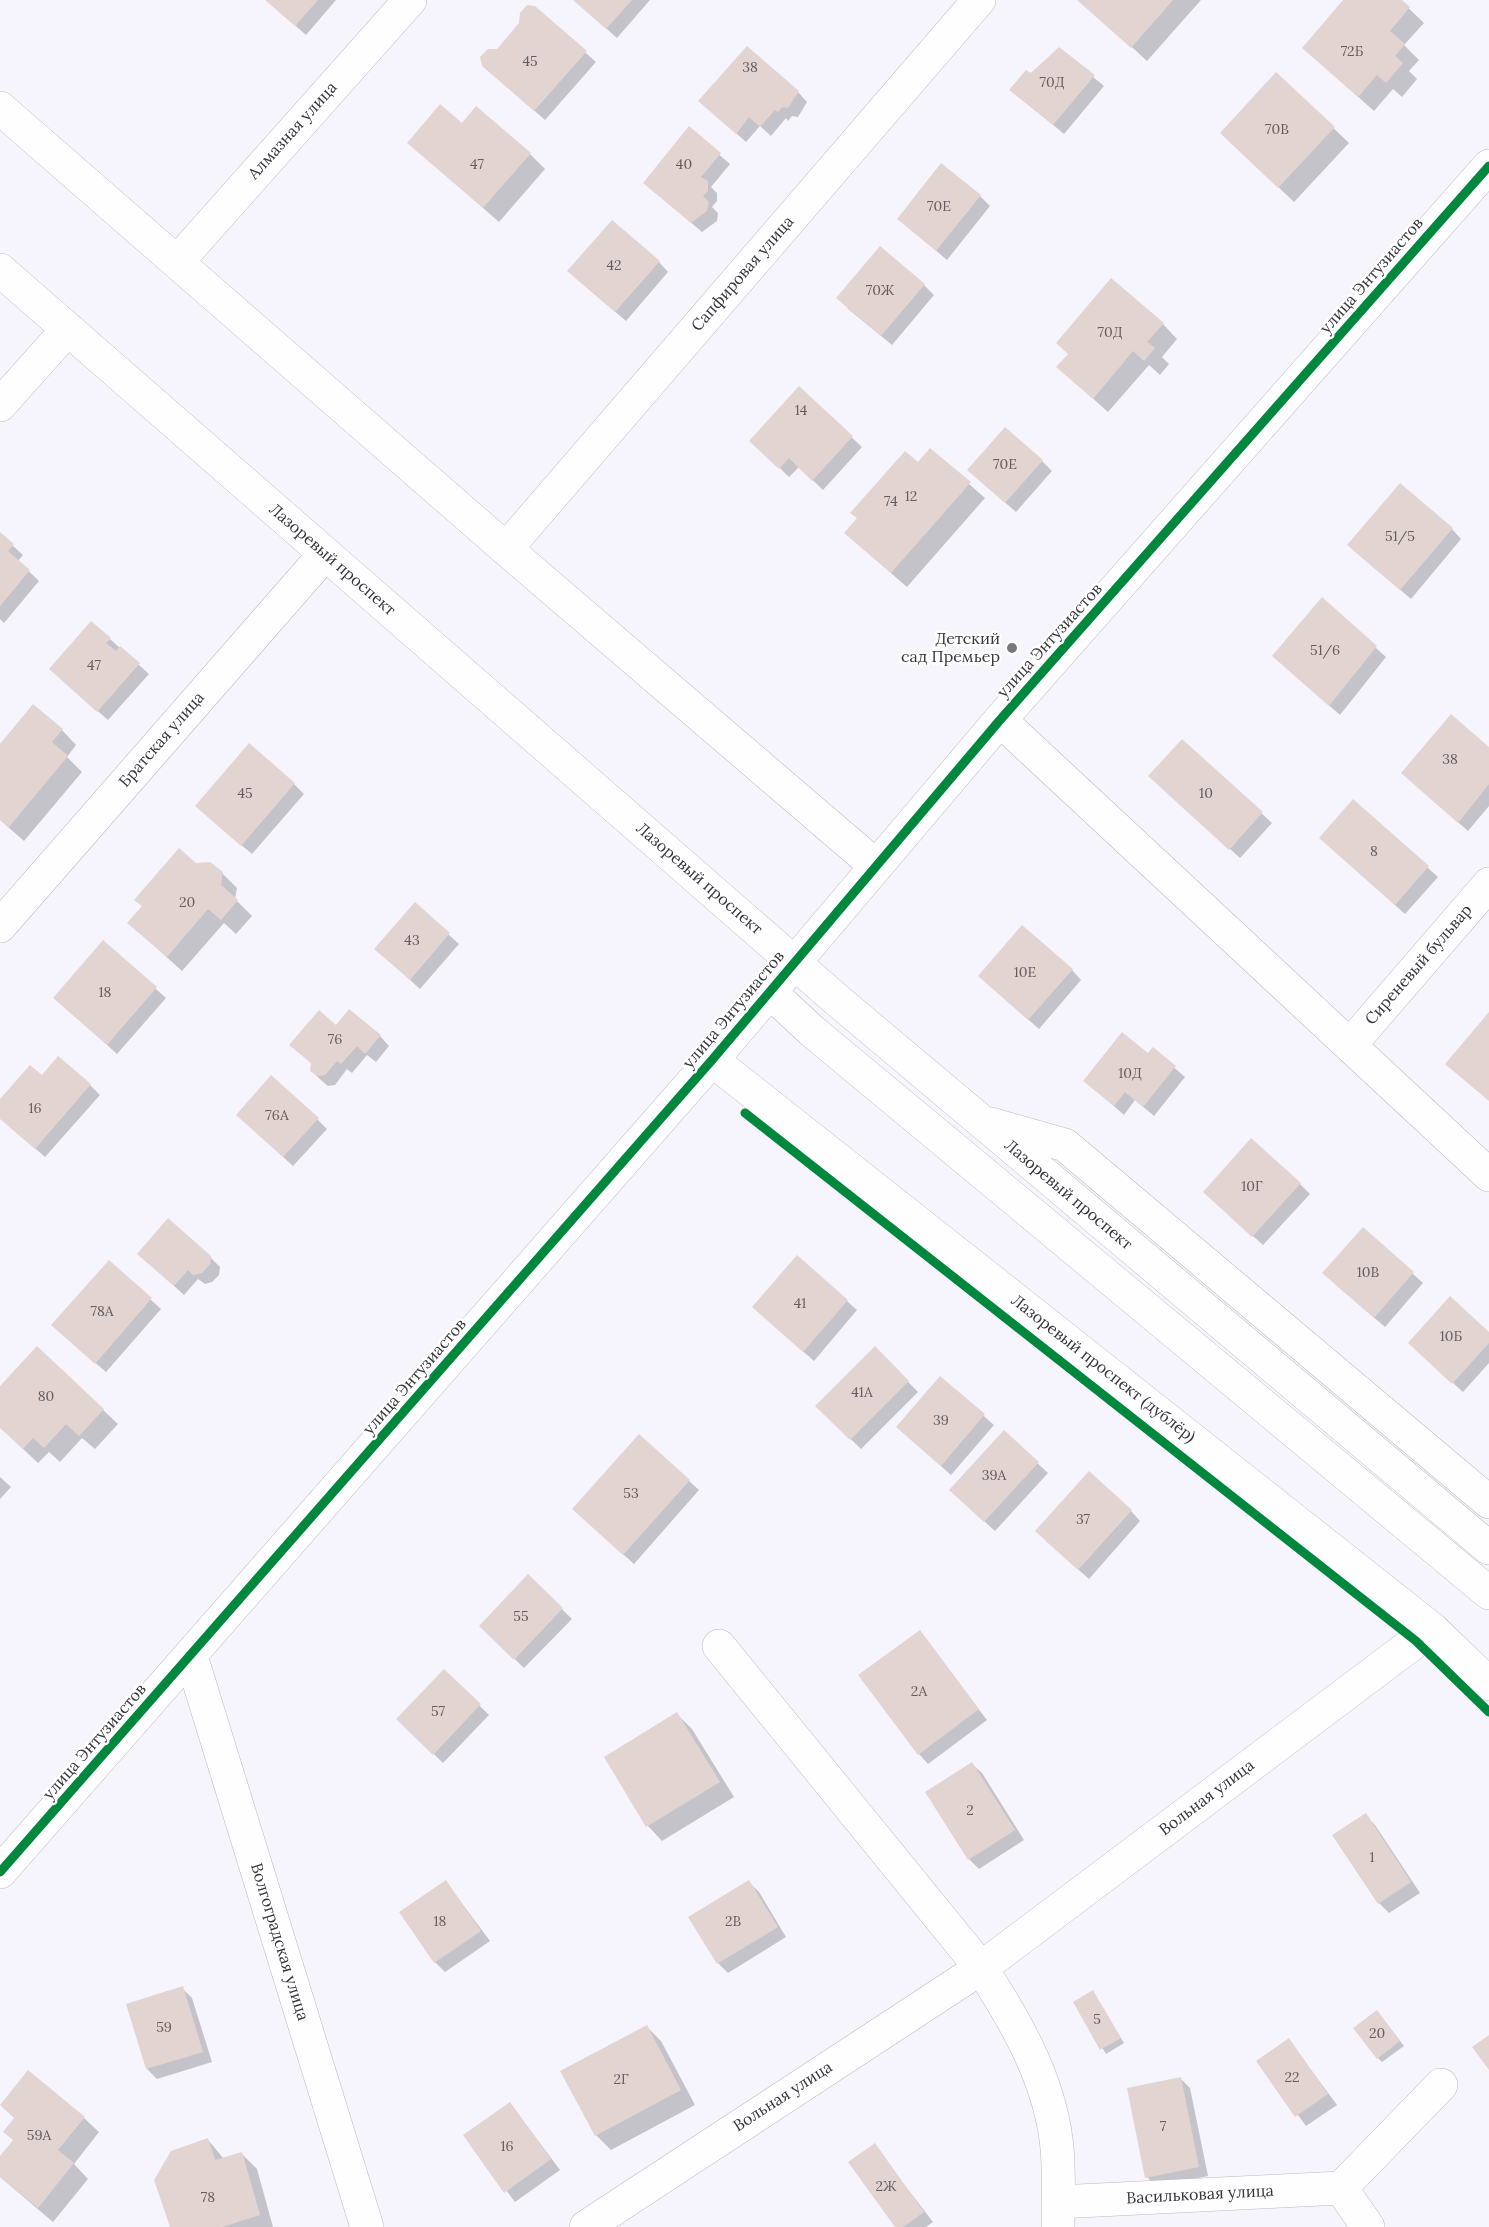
<!DOCTYPE html>
<html>
<head>
<meta charset="utf-8">
<style>
  body { margin:0 }
  canvas { display:block; background:#f6f4fc }
</style>
</head>
<body>
<canvas width="1489" height="2227"></canvas>
<script>
const ctx = document.querySelector('canvas').getContext('2d');
ctx.lineJoin = 'round';
function fillPath(path, color) {
  ctx.fillStyle = color;
  ctx.fill(path, 'evenodd');
}
function strokePath(path, color, width, dash) {
  ctx.strokeStyle = color;
  ctx.lineWidth = width;
  ctx.lineCap = dash ? 'butt' : 'round';
  ctx.setLineDash(dash || []);
  ctx.stroke(path);
}
function write(font, color, halo, rows, align = 'center') {
  ctx.font = font + ' Lora,serif';
  ctx.lineWidth = 5;
  ctx.setLineDash([]);
  ctx.textBaseline = 'middle';
  ctx.strokeStyle = halo;
  ctx.fillStyle = color;
  for (const [text, x, y, turn = 0] of rows) {
    ctx.save();
    ctx.translate(x, y);
    ctx.rotate((+turn || 0) * Math.PI / 180);
    ctx.textAlign = isNaN(turn) ? turn : align;
    if (halo) ctx.strokeText(text, 0, 0);
    ctx.fillText(text, 0, 0);
    ctx.restore();
  }
}
fillPath(new Path2D(`
  M266,0H336L306,35Z
  M574,0H650L617,38Z
  M1081,0H1201L1147,61Z
  M1345,0H1400L1424,23L1404,45L1419,60L1409,71L1417,79L1402,97L1393,89L1374,111L1319,62Z
  M534,7L596,62L545,120L494,75L498,50Z
  M1059,49L1104,86L1064,134L1011,90Z
  M1277,74L1349,143L1294,202L1237,148Z
  M798,92L807,102L798,117L792,116L788,121L786,118L771,136L760,126L746,142L700,101Z
  M462,125L530,154L545,169L499,222L409,143Z
  M689,129L730,164L711,187L717,193V201L712,207L718,213L717,221L702,232L655,192Z
  M980,196L990,206L947,260L899,219Z
  M659,262L668,272L626,321L579,281Z
  M924,285L934,295L892,345L847,308Z
  M1163,324L1177,339L1162,357L1169,364L1160,375L1149,365L1108,412L1058,367Z
  M799,388L862,447L823,490L799,467L789,477L751,440Z
  M930,450L985,498L907,587L861,547Z
  M1042,461L1052,471L1016,512L979,480Z
  M1452,529L1461,539L1411,599L1359,555Z
  M0,534L23,555L18,561L39,581L4,623L0,619Z
  M1322,600L1386,657L1340,715L1284,666Z
  M110,639L149,674L108,720L61,679Z
  M62,730L76,745L67,757L82,772L24,841L0,820V746Z
  M1182,741L1272,823L1240,858L1160,786Z
  M1489,749V806L1468,831L1412,782Z
  M294,784L304,794L252,854L207,816Z
  M1353,801L1438,877L1405,914L1331,848Z
  M196,865L222,873L237,888L235,899L252,916L236,934L224,923L182,971L129,923Z
  M415,904L459,944L420,989L386,958Z
  M103,942L166,998L117,1054L55,998Z
  M1072,970L1081,980L1039,1029L990,986Z
  M380,1036L389,1046L376,1062L367,1055L352,1073L347,1069L335,1085L328,1086L322,1081L312,1071V1064L301,1054Z
  M1153,1049L1185,1077L1154,1116L1135,1100L1124,1115L1085,1081L1148,1055Z
  M42,1077L90,1085L100,1095L45,1157L0,1118V1101Z
  M317,1119L327,1129L293,1166L248,1125Z
  M1300,1184L1310,1194L1263,1245L1215,1202Z
  M1363,1229L1423,1283L1385,1327L1334,1283Z
  M139,1254L210,1257L220,1267L219,1275L212,1282L205,1284L198,1279L184,1295Z
  M798,1258L857,1310L814,1361L764,1317Z
  M109,1262L161,1309L106,1372L63,1335Z
  M1489,1334V1363L1463,1392L1420,1353Z
  M37,1348L118,1424L95,1449L82,1438L60,1462L49,1452L38,1463L0,1427V1388Z
  M875,1348L918,1392L861,1449L817,1406Z
  M940,1378L994,1425L951,1475L908,1437Z
  M1004,1432L1048,1473L995,1531L961,1500Z
  M0,1477L11,1487L0,1499Z
  M689,1481L699,1490L634,1564L584,1519Z
  M1131,1511L1140,1521L1089,1579L1046,1541Z
  M528,1576L572,1619L524,1668L481,1626Z
  M919,1632L987,1720L928,1764L919,1754Z
  M444,1671L489,1715L443,1763L398,1719Z
  M677,1714L692,1729L734,1797L662,1841L648,1826L606,1757Z
  M972,1764L982,1773L1024,1840L979,1869L969,1859Z
  M1365,1815L1375,1825L1420,1893L1389,1913L1379,1903Z
  M446,1882L490,1941L445,1972L435,1962Z
  M749,1882L759,1892L786,1937L728,1973L718,1963Z
  M182,1988L192,1998L212,2062L157,2079L147,2069Z
  M1093,1992L1124,2043L1106,2054L1075,2003Z
  M1381,2016L1404,2046L1382,2062L1378,2058Z
  M646,2026L661,2041L695,2105L611,2150L596,2135L562,2072Z
  M1289,2040L1337,2105L1306,2126L1258,2061Z
  M1180,2078L1190,2088L1208,2176L1157,2187L1147,2177Z
  M510,2103L560,2170L515,2202L465,2135Z
  M84,2118L99,2132L74,2164L88,2179L53,2222L0,2177V2159Z
  M208,2140L224,2159L242,2154L257,2169L273,2227H172Z
  M874,2145L933,2222L926,2227H897Z`), '#0003');
fillPath(new Path2D(`
  M265,0H318L295,26Z
  M573,0H632L606,29Z
  M1077,0H1173L1131,48Z
  M1343,0H1402L1410,7L1390,31L1405,44L1395,56L1403,63L1386,83L1377,75L1358,97L1302,48Z
  M527,5L535,6L587,51L534,111L482,66L480,57L488,49H497L519,23L520,13Z
  M747,46L799,91L788,108L782,107L778,112L775,110L760,127L749,117L736,134L698,101Z
  M1059,47L1095,75L1053,125L1009,90L1026,70L1031,73Z
  M1276,72L1335,127L1278,188L1220,133Z
  M440,104L462,123L476,106L531,153L483,208L407,143Z
  M689,126L721,153L701,177L708,181V191L703,196L709,202L707,211L691,223L643,183Z
  M941,163L981,195L936,251L897,219Z
  M612,220L660,261L615,312L567,271Z
  M880,246L925,284L881,336L836,298Z
  M1111,278L1164,323L1147,342L1155,348L1144,361L1133,351L1093,399L1056,367L1068,354L1056,343Z
  M799,386L853,436L812,481L789,458L779,469L749,441Z
  M1005,427L1043,460L1005,503L967,470Z
  M930,448L971,482L891,573L844,533L857,518L850,513L905,451L918,462Z
  M1400,483L1453,528L1400,590L1347,545Z
  M0,532L14,544L8,551L30,570L0,606Z
  M1322,597L1377,646L1329,706L1272,656Z
  M91,621L111,638L106,643L116,651L120,646L140,663L97,712L49,669Z
  M33,704L63,729L52,742L68,756L9,827L0,820V744Z
  M1451,714L1489,747V784L1458,823L1401,773Z
  M1182,739L1263,812L1229,850L1148,776Z
  M249,743L295,783L241,846L195,806Z
  M1353,799L1429,866L1395,905L1319,838Z
  M179,848L196,863L210,862L223,872L221,885L238,900L221,920L208,909L167,957L127,923L142,906L134,900Z
  M415,902L450,933L410,980L374,949Z
  M1022,925L1073,969L1028,1020L978,976Z
  M103,940L157,987L107,1045L53,998Z
  M349,1009L381,1035L365,1054L357,1046L341,1064L337,1061L325,1075L317,1076L310,1071L311,1063L289,1045L319,1010L336,1025Z
  M1489,1012V1101L1445,1064Z
  M1122,1032L1148,1053L1153,1047L1176,1066L1143,1107L1125,1092L1114,1106L1083,1081Z
  M58,1056L91,1084L35,1149L0,1119V1099L30,1065L42,1075Z
  M271,1075L319,1118L283,1157L236,1115Z
  M1251,1138L1301,1183L1252,1237L1203,1192Z
  M168,1218L211,1256L210,1264L202,1273L193,1275L188,1270L174,1286L137,1254Z
  M1363,1227L1414,1272L1374,1318L1322,1273Z
  M797,1255L848,1300L803,1352L752,1307Z
  M109,1260L152,1298L95,1364L51,1325Z
  M1450,1296L1489,1332V1343L1452,1384L1408,1343Z
  M37,1346L104,1409L79,1436L66,1424L44,1448L33,1438L23,1449L0,1428V1386Z
  M875,1346L909,1381L850,1440L815,1406Z
  M940,1376L985,1414L941,1466L896,1427Z
  M1004,1430L1039,1462L984,1522L949,1490Z
  M639,1434L690,1480L623,1555L572,1509Z
  M1089,1471L1132,1510L1078,1570L1035,1531Z
  M528,1574L563,1608L514,1660L479,1626Z
  M920,1630L979,1709L918,1755L858,1675Z
  M444,1669L481,1704L433,1755L396,1719Z
  M677,1712L720,1782L646,1827L604,1757Z
  M972,1762L1015,1830L968,1860L925,1792Z
  M1366,1813L1411,1882L1378,1904L1332,1835Z
  M446,1880L481,1931L434,1963L399,1912Z
  M749,1880L778,1927L717,1964L688,1917Z
  M183,1986L203,2052L146,2069L126,2004Z
  M1093,1990L1121,2038L1100,2050L1073,2002Z
  M1377,2010L1400,2041L1377,2059L1353,2028Z
  M647,2025L681,2090L595,2136L560,2071Z
  M1489,2035V2070L1472,2047Z
  M1289,2038L1328,2094L1295,2117L1256,2061Z
  M28,2070L85,2117L58,2150L74,2163L38,2208L0,2177V2156L13,2140L3,2132L14,2118L0,2105Z
  M1181,2077L1199,2167L1145,2178L1127,2088Z
  M510,2102L551,2159L504,2193L463,2135Z
  M208,2138L215,2160L242,2152L260,2215L222,2227H170L154,2180L171,2151Z
  M875,2143L924,2212L903,2227H895L848,2162Z`), '#e2d5d1');
const minor = new Path2D(`
  M0,108L506,549L876,866
  M177,262L410,0
  M0,270L837,1000L1489,1548
  M0,405L68,329
  M506,549L979,0
  M1000,720L1489,1175
  M0,926L325,554
  M770,992L812,1031L1489,1593
  M1350,1045L1489,884
  M712,1060L1432,1629L1489,1684
  M991,1124L1065,1145L1489,1502
  M719,1646L981,1968C1015,2020 1048,2077 1056,2139C1060,2168 1058,2199 1058,2227
  M191,1656L367,2227
  M0,1872L712,1060L1000,720L1489,166
  M1341,2188L1441,2085
  M1058,2202L1341,2188L1368,2227
  M586,2227L981,1968L1432,1629`);
strokePath(minor, '#bcbac1', 34);
strokePath(minor, '#fefdff', 33);
strokePath(new Path2D(`
  M745,1113L1416,1641L1489,1712
  M0,1872L712,1060L1000,720L1489,166`), '#00873e', 9);
for (const [x, y, r, color] of [
  [1012,648,6,"#7a777f"]
]) {
  const dot = new Path2D();
  dot.arc(x, y, r, 0, 2 * Math.PI);
  ctx.fillStyle = color;
  ctx.fill(dot);
  strokePath(dot, '#fff', 2);
}
write('14px', '#625c60', null, [
  ["72Б",1352,52],
  ["45",530,62],
  ["38",750,68],
  ["70Д",1052,83],
  ["70В",1277,130],
  ["47",477,165],
  ["40",684,165],
  ["70Е",939,207],
  ["42",614,266],
  ["70Ж",880,291],
  ["70Д",1110,333],
  ["14",801,411],
  ["70Е",1005,465],
  ["12",911,497],
  ["74",891,502],
  ["51/5",1400,537],
  ["51/6",1325,651],
  ["47",94,666],
  ["38",1450,760],
  ["45",245,794],
  ["10",1206,794],
  ["8",1374,852],
  ["20",187,903],
  ["43",412,941],
  ["10Е",1025,973],
  ["18",105,993],
  ["76",335,1040],
  ["10Д",1130,1074],
  ["16",35,1109],
  ["76А",277,1116],
  ["10Г",1252,1187],
  ["10В",1368,1273],
  ["41",800,1304],
  ["78А",102,1312],
  ["10Б",1451,1337],
  ["41А",862,1393],
  ["80",46,1397],
  ["39",941,1421],
  ["39А",994,1476],
  ["53",631,1494],
  ["37",1083,1520],
  ["55",521,1617],
  ["2А",919,1692],
  ["57",438,1712],
  ["2",970,1811],
  ["1",1372,1858],
  ["18",440,1922],
  ["2В",733,1922],
  ["5",1097,2020],
  ["59",164,2028],
  ["20",1377,2034],
  ["22",1292,2078],
  ["2Г",621,2080],
  ["7",1163,2127],
  ["59А",39,2136],
  ["16",507,2147],
  ["2Ж",886,2187],
  ["78",208,2198]
]);
write('16px', '#37343b', '#fff', [
  ["Алмазная улица",293,131,-48],
  ["Сапфировая улица",743,274,-49],
  ["улица Энтузиастов",1372,276,-49],
  ["Лазоревый проспект",332,560,41],
  ["улица Энтузиастов",1050,641,-48],
  ["Братская улица",162,740,-49],
  ["Лазоревый проспект",699,879,41],
  ["Сиреневый бульвар",1419,965,-49],
  ["улица Энтузиастов",734,1010,-50],
  ["Лазоревый проспект",1068,1195,40],
  ["Лазоревый проспект (дублёр)",1103,1369,38],
  ["улица Энтузиастов",415,1377,-49],
  ["улица Энтузиастов",95,1742,-49],
  ["Вольная улица",1207,1798,-37],
  ["Волгоградская улица",279,1942,73],
  ["Вольная улица",783,2097,-33],
  ["Васильковая улица",1200,2195,-3]
]);
write('16px', '#37343b', '#fff', [
  ["Детский",1000,639],
  ["сад Премьер",1000,657]
], 'right');
</script>
</body>
</html>
